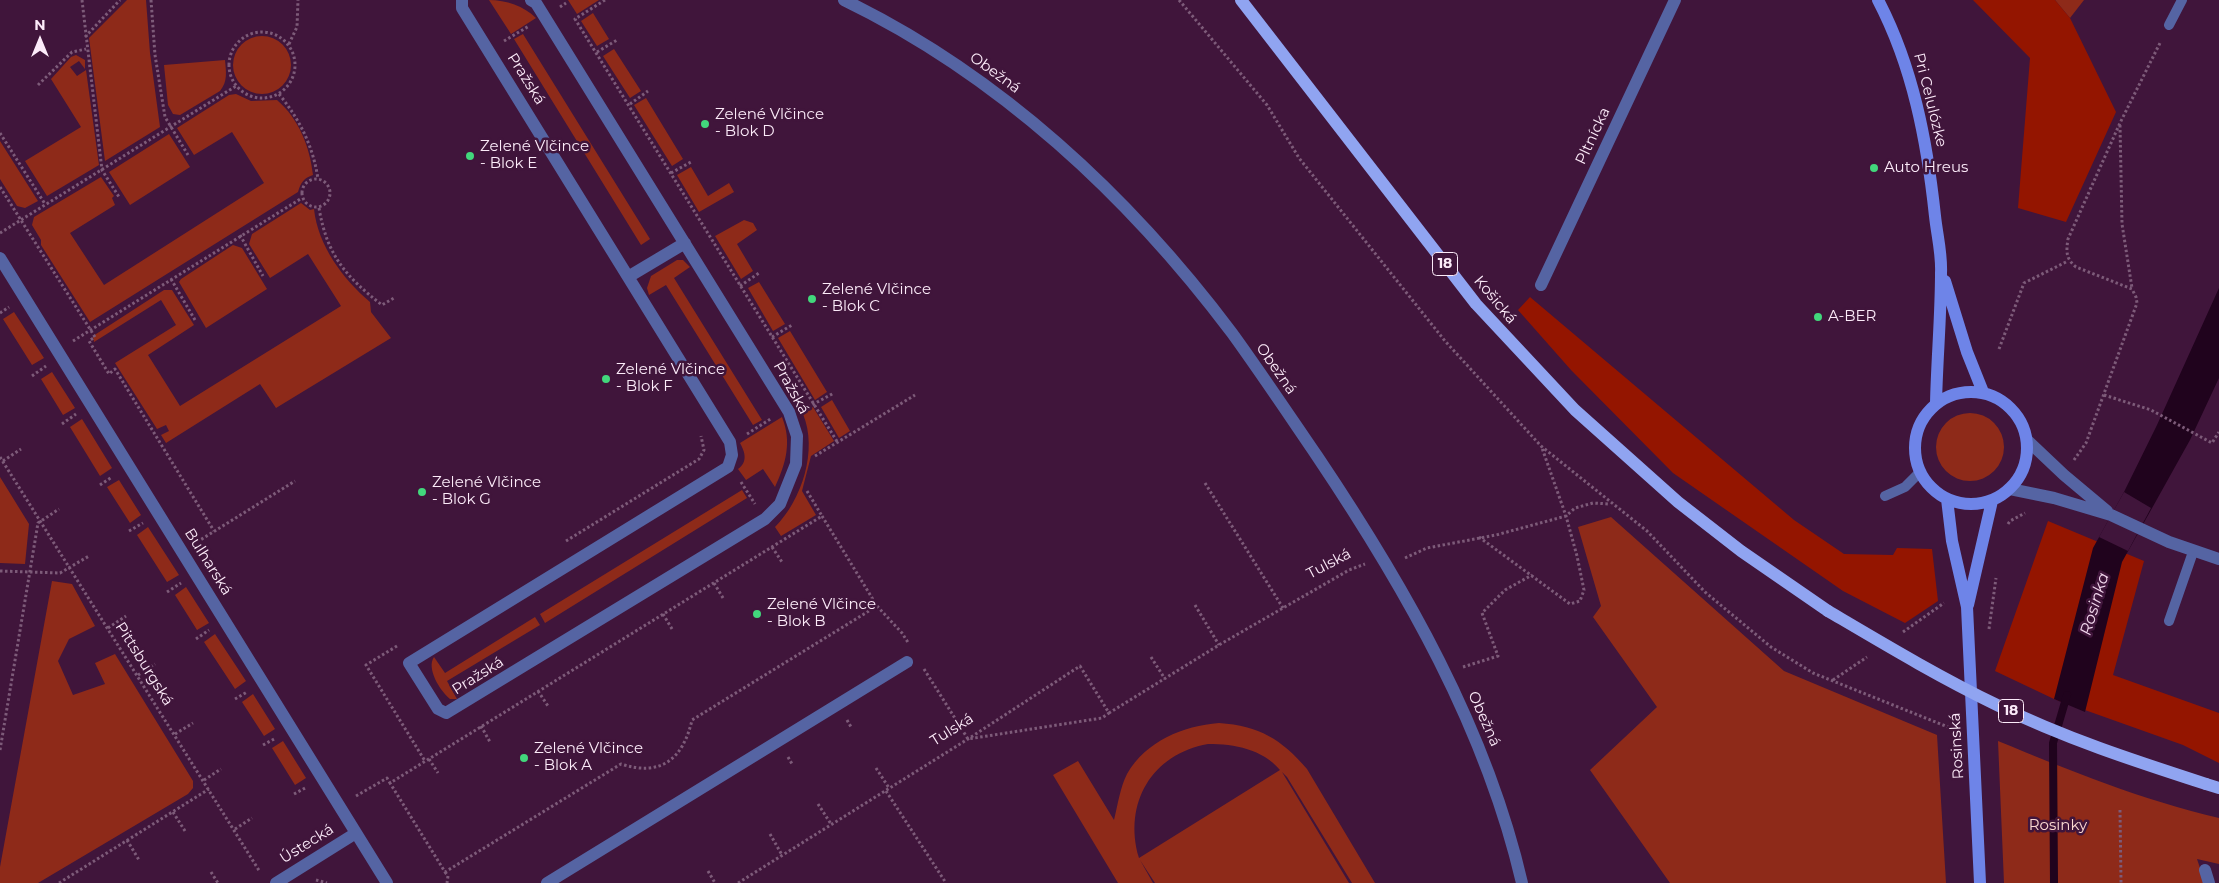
<!DOCTYPE html>
<html>
<head>
<meta charset="utf-8">
<style>
  body { margin:0 }
  #map { position:relative; width:2219px; height:883px; overflow:hidden; background:#40153b; font-family:Montserrat,sans-serif }
  canvas { display:block }
  .north { position:absolute; left:15px; top:15px; width:50px; height:50px; -webkit-text-stroke:4px #40153b; paint-order:stroke; rotate:0deg; font-size:14px; font-weight:700; line-height:20px; text-align:center; color:#fcebf9 }
  .north::after { content:''; display:block; margin:auto; width:18px; height:22px; background:#fcebf9; clip-path:polygon(50% 0,100% 100%,50% 72%,0 100%) }
</style>
</head>
<body>
<div id="map">
<canvas width="2219" height="883"></canvas>
<div class="north">N</div>
</div>
<script>
const ctx = document.querySelector('canvas').getContext('2d');
ctx.lineJoin = 'round';
function fillPath(path, color) {
  ctx.fillStyle = color;
  ctx.fill(path, 'evenodd');
}
function strokePath(path, color, width, dash) {
  ctx.strokeStyle = color;
  ctx.lineWidth = width;
  ctx.lineCap = dash ? 'butt' : 'round';
  ctx.setLineDash(dash || []);
  ctx.stroke(path);
}
function write(font, color, halo, rows, align = 'center') {
  ctx.font = font + ' Montserrat,sans-serif';
  ctx.lineWidth = 5;
  ctx.setLineDash([]);
  ctx.textBaseline = 'middle';
  ctx.strokeStyle = halo;
  ctx.fillStyle = color;
  for (const [text, x, y, turn = 0] of rows) {
    ctx.save();
    ctx.translate(x, y);
    ctx.rotate((+turn || 0) * Math.PI / 180);
    ctx.textAlign = isNaN(turn) ? turn : align;
    if (halo) ctx.strokeText(text, 0, 0);
    ctx.fillText(text, 0, 0);
    ctx.restore();
  }
}
fillPath(new Path2D(`
  M127,0H146L150,53L160,127L105,161L89,38Z
  M489,0C506,0 524,6 536,18L511,34Z
  M568,0H599L577,14Z
  M2055,0H2084L2070,18Z
  M593,13L609,39L597,46L581,21Z
  M523,34L650,239L641,245L514,39Z
  M233 65a29 29 0 1 1 58 0a29 29 0 1 1-58 0Z
  M614,49L641,91L630,98L603,56Z
  M76,55L85,60V69L79,61L70,67L77,76L86,70L99,165L47,196L25,161L81,127L51,79L71,57Z
  M225,60C226,72 228,81 220,91L180,115L173,114L168,105L164,65Z
  M236,94L251,101L277,100C299,119 310,147 313,175C304,178 301,182 298,192L90,322L41,245V240L32,225L34,217L101,177L114,196L112,198L115,205L70,233L104,285L264,183L232,132L194,155L177,128L229,95Z
  M646,98L683,159L672,166L634,105Z
  M169,134L190,167L130,205L109,172Z
  M0,141L38,201L25,208L17,206L0,179Z
  M691,167L708,196L729,183L734,192L699,212L677,175Z
  M301,203L310,210L314,209C318,246 343,279 370,302L371,312L391,338L276,408L260,384L166,443L161,435L169,431L166,425L157,429L115,363L176,325L161,300L94,342L93,336L164,290H172L194,325L148,355L180,406L341,306L308,254L270,278L249,244L252,234Z
  M744,220L753,223L757,230L737,244L753,271L741,279L715,236Z
  M233,245L242,248L267,289L206,328L179,282L181,279Z
  M677,260H683L690,267L674,278L762,420L753,425L666,285L649,295L647,288L651,276Z
  M759,282L785,324L773,331L748,288Z
  M14,312L44,358L32,365L3,319Z
  M790,331L827,392L815,400L778,338Z
  M52,372L75,408L63,415L41,379Z
  M832,400L850,431L839,438L821,407Z
  M813,407L834,441L811,456L802,491L816,515L781,536L775,527C802,500 818,450 803,414Z
  M1936 447a34 34 0 1 1 68 0a34 34 0 1 1-68 0Z
  M782,417C792,442 786,463 775,487L763,469L746,480L738,469C748,462 745,452 740,443Z
  M82,419L112,468L100,476L70,427Z
  M0,477L29,524L25,564L0,563Z
  M119,480L141,515L130,523L107,487Z
  M742,490L747,498L545,623L540,614Z
  M1611,517L1784,671L1937,735L1946,883H1670L1590,770L1657,707L1593,617L1601,606L1578,527Z
  M148,527L179,575L167,582L137,535Z
  M52,581L72,584L95,626L69,639L58,661L73,695L105,684L95,663L115,654L193,781V788L188,794L38,883H0V867Z
  M186,587L209,623L197,630L175,595Z
  M535,617L540,625L447,681L457,699H450C440,691 426,668 434,657L445,673Z
  M215,634L246,681L235,689L204,642Z
  M253,694L275,729L264,736L242,702Z
  M1219,723C1260,726 1281,739 1307,769L1375,883H1352L1287,777L1282,772L1349,883H1155L1140,860L1153,883H1118L1053,775L1078,761L1114,820C1118,804 1120,788 1127,774C1146,741 1183,726 1219,723ZM1208,744C1235,744 1262,749 1280,770L1139,858C1123,803 1152,754 1208,744Z
  M283,741L306,778L295,785L272,748Z
  M1998,741C2071,771 2142,800 2219,818V864L2197,859L2205,883H2004Z`), '#8e2a19');
fillPath(new Path2D(`
  M1973,0H2055L2070,18L2116,112L2066,222L2018,208L2030,58Z
  M1530,297L1794,520L1844,554L1893,555L1897,548L1932,549L1938,601L1905,623L1843,591L1673,473L1571,370L1518,310Z
  M2048,521L2144,561L2113,675L2219,713V763L2183,745L2054,699L1995,671Z`), '#941500');
fillPath(new Path2D(`
  M2219,288V378L2190,440L2122,562L2085,712L2054,699L2093,548L2124,492L2157,425Z`), '#20031d');
fillPath(new Path2D(`
  M2124,492L2151,508L2128,551L2099,537Z`), '#40153b');
strokePath(new Path2D(`
  M2054,883L2053,743L2067,695`), '#20031d', 8);
strokePath(new Path2D(`
  M82,0L102,170L119,197
  M151,0L155,55L165,117L188,155
  M605,0L575,19L838,443
  M1179,0L1267,105L1299,158L1445,341L1541,446L1647,531L1705,592L1771,647L1813,673L1953,729
  M560,7L566,3
  M229 65a33 33 0 1 1 66 0a33 33 0 1 1-66 0Z
  M85,37L120,0
  M504,41L529,26
  M289,44L297,27L298,0
  M597,52L617,40
  M38,85L72,52L86,49
  M279,94C300,120 313,146 318,179
  M630,104L648,91
  M2120,125L2122,224L2132,288
  M0,133L45,204
  M671,173L691,162
  M302 193a14 14 0 1 1 28 0a14 14 0 1 1-28 0Z
  M0,187L95,337L89,341L109,374L115,369L214,531
  M319,208C327,255 345,276 382,305L394,298
  M0,233L236,86
  M240,235L263,276
  M171,279L195,320
  M740,286L759,273
  M0,313L9,307
  M772,337L792,325
  M73,341L302,198
  M1999,349L2024,283L2068,261
  M32,376L46,366
  M2104,395L2151,410L2212,443L2219,432
  M808,407L834,393
  M62,424L76,414
  M747,434L772,418
  M815,456L915,395
  M0,457L260,872
  M2074,460L2086,443L2137,303L2136,297L2132,289L2076,267C2066,259 2066,252 2068,239L2120,123L2161,41
  M3,461L21,449
  M741,482L755,504
  M1205,483L1283,608
  M100,485L112,477
  M807,491L822,516
  M822,516L877,606L692,720C683,759 661,777 621,764L445,872L390,783Z
  M2008,524L2010,521L2025,513
  M129,531L143,523
  M1479,537L1570,604L1580,601L1584,590L1577,556L1566,516L1542,448
  M566,541L699,459L704,450L701,436
  M197,542L295,481
  M772,547L782,562
  M1405,558L1427,548L1496,535L1566,516L1575,508L1593,503L1609,504
  M0,571L60,573L89,556
  M714,583L723,598
  M167,592L181,583
  M1195,605L1219,645
  M877,606L902,633L909,644
  M663,614L672,629
  M108,628L126,616
  M1989,629L1996,578
  M1903,632L1944,603
  M196,639L209,630
  M397,646L366,665L425,761
  M1151,657L1165,679
  M1463,667L1498,656L1482,613L1505,590L1532,575
  M924,669L968,739L1102,718L1109,713
  M138,675L155,664
  M1833,680L1867,657
  M538,691L548,706
  M235,699L247,692
  M847,720L851,727
  M481,726L490,742
  M175,734L193,723
  M263,745L276,738
  M0,750L38,523L59,509
  M788,757L792,764
  M429,759L438,773
  M876,768L889,788
  M204,780L221,769
  M886,791L946,883
  M294,794L307,787
  M356,796L387,778L390,783
  M818,804L831,824
  M2120,810L2121,883
  M173,812L185,831
  M235,829L252,818
  M770,834L782,855
  M127,840L139,860
  M708,871L715,883
  M211,872L218,883
  M445,872L448,876L447,883
  M316,880L327,883
  M59,883L209,789
  M738,883L968,739L1080,666L1109,713L1219,645L1349,570L1365,564`), '#7d5b79', 3, [2.5, 2.5]);
strokePath(new Path2D(`
  M2169,25L2182,0
  M1885,496L1905,487L1920,472
  M2169,621L2193,552`), '#5564a3', 10);
strokePath(new Path2D(`
  M462,0V8L730,442L732,455L728,467L409,663L438,709L446,713L765,519L780,504L796,464L797,436L789,412L536,3L531,0
  M844,0C999,75 1129,196 1232,333C1261,373 1289,415 1317,456C1405,587 1486,728 1522,883
  M0,258L387,883
  M628,277L685,243
  M1541,285L1675,0
  M2027,440L2064,475L2107,511
  M2010,489L2054,498L2111,515L2169,542L2219,559
  M2205,870L2209,883
  M276,883L356,833
  M547,883L907,662`), '#5564a3', 12);
strokePath(new Path2D(`
  M1878,0C1913,67 1927,141 1935,216C1937,235 1942,254 1941,273C1941,316 1937,359 1936,403
  M1945,281L1967,352L1983,392
  M1915 448a56 56 0 1 1 112 0a56 56 0 1 1-112 0Z
  M1947,499L1952,541L1967,607L1980,883
  M1968,605L1992,501`), '#6e84e8', 12);
strokePath(new Path2D(`
  M1241,0L1476,304L1575,410L1678,502L1741,551L1828,611
  M2206,784L2219,788`), '#90a4f1', 12);
strokePath(new Path2D(`
  M1828,611C1884,644 1939,677 1997,705C2064,738 2135,761 2206,784`), '#90a4f1', 12);
for (const [x, y, r, color] of [
  [705,124,5,"#42d77c"],
  [470,156,5,"#42d77c"],
  [1874,168,5,"#42d77c"],
  [812,299,5,"#42d77c"],
  [1818,317,5,"#42d77c"],
  [606,379,5,"#42d77c"],
  [422,492,5,"#42d77c"],
  [757,614,5,"#42d77c"],
  [524,758,5,"#42d77c"]
]) {
  const dot = new Path2D();
  dot.arc(x, y, r, 0, 2 * Math.PI);
  ctx.fillStyle = color;
  ctx.fill(dot);
  strokePath(dot, '#40153b', 2);
}
for (const [x, y, w] of [
  [1445,264,25],
  [2011,711,25]
]) {
  const box = new Path2D();
  box.roundRect(x - w / 2, y - 11.5, w, 23, 4);
  ctx.fillStyle = '#40153b';
  ctx.fill(box);
  strokePath(box, '#fcebf9', 1);
}
write('bold 14px', '#fcebf9', null, [
  ["18",1445,264],
  ["18",2011,711]
]);
write('15px', '#fcebf9', '#40153b', [
  ["Obežná",995,73,36],
  ["Pražská",526,79,58],
  ["Pri Celulózke",1930,100,76],
  ["Pltnícka",1593,136,-65],
  ["Košická",1495,300,50],
  ["Obežná",1276,369,55],
  ["Pražská",791,388,61],
  ["Bulharská",208,562,58],
  ["Tulská",1329,564,-28],
  ["Pittsburgská",144,664,58],
  ["Pražská",478,676,-32],
  ["Obežná",1484,719,66],
  ["Tulská",952,730,-32],
  ["Rosinská",1957,746,-93],
  ["Ústecká",307,844,-32]
]);
write('15px', '#fcebf9', '#40153b', [
  ["Zelené Vlčince",715,115],
  ["- Blok D",715,132],
  ["Zelené Vlčince",480,147],
  ["- Blok E",480,164],
  ["Auto Hreus",1884,168],
  ["Zelené Vlčince",822,290],
  ["- Blok C",822,307],
  ["A-BER",1828,317],
  ["Zelené Vlčince",616,370],
  ["- Blok F",616,387],
  ["Zelené Vlčince",432,483],
  ["- Blok G",432,500],
  ["Zelené Vlčince",767,605],
  ["- Blok B",767,622],
  ["Zelené Vlčince",534,749],
  ["- Blok A",534,766]
], 'left');
write('15px', '#fcdad3', '#40153b', [
  ["Rosinky",2058,826]
]);
write('italic 16px', '#f5dbf0', '#40153b', [
  ["Rosinka",2095,604,-73]
]);
</script>
</body>
</html>
